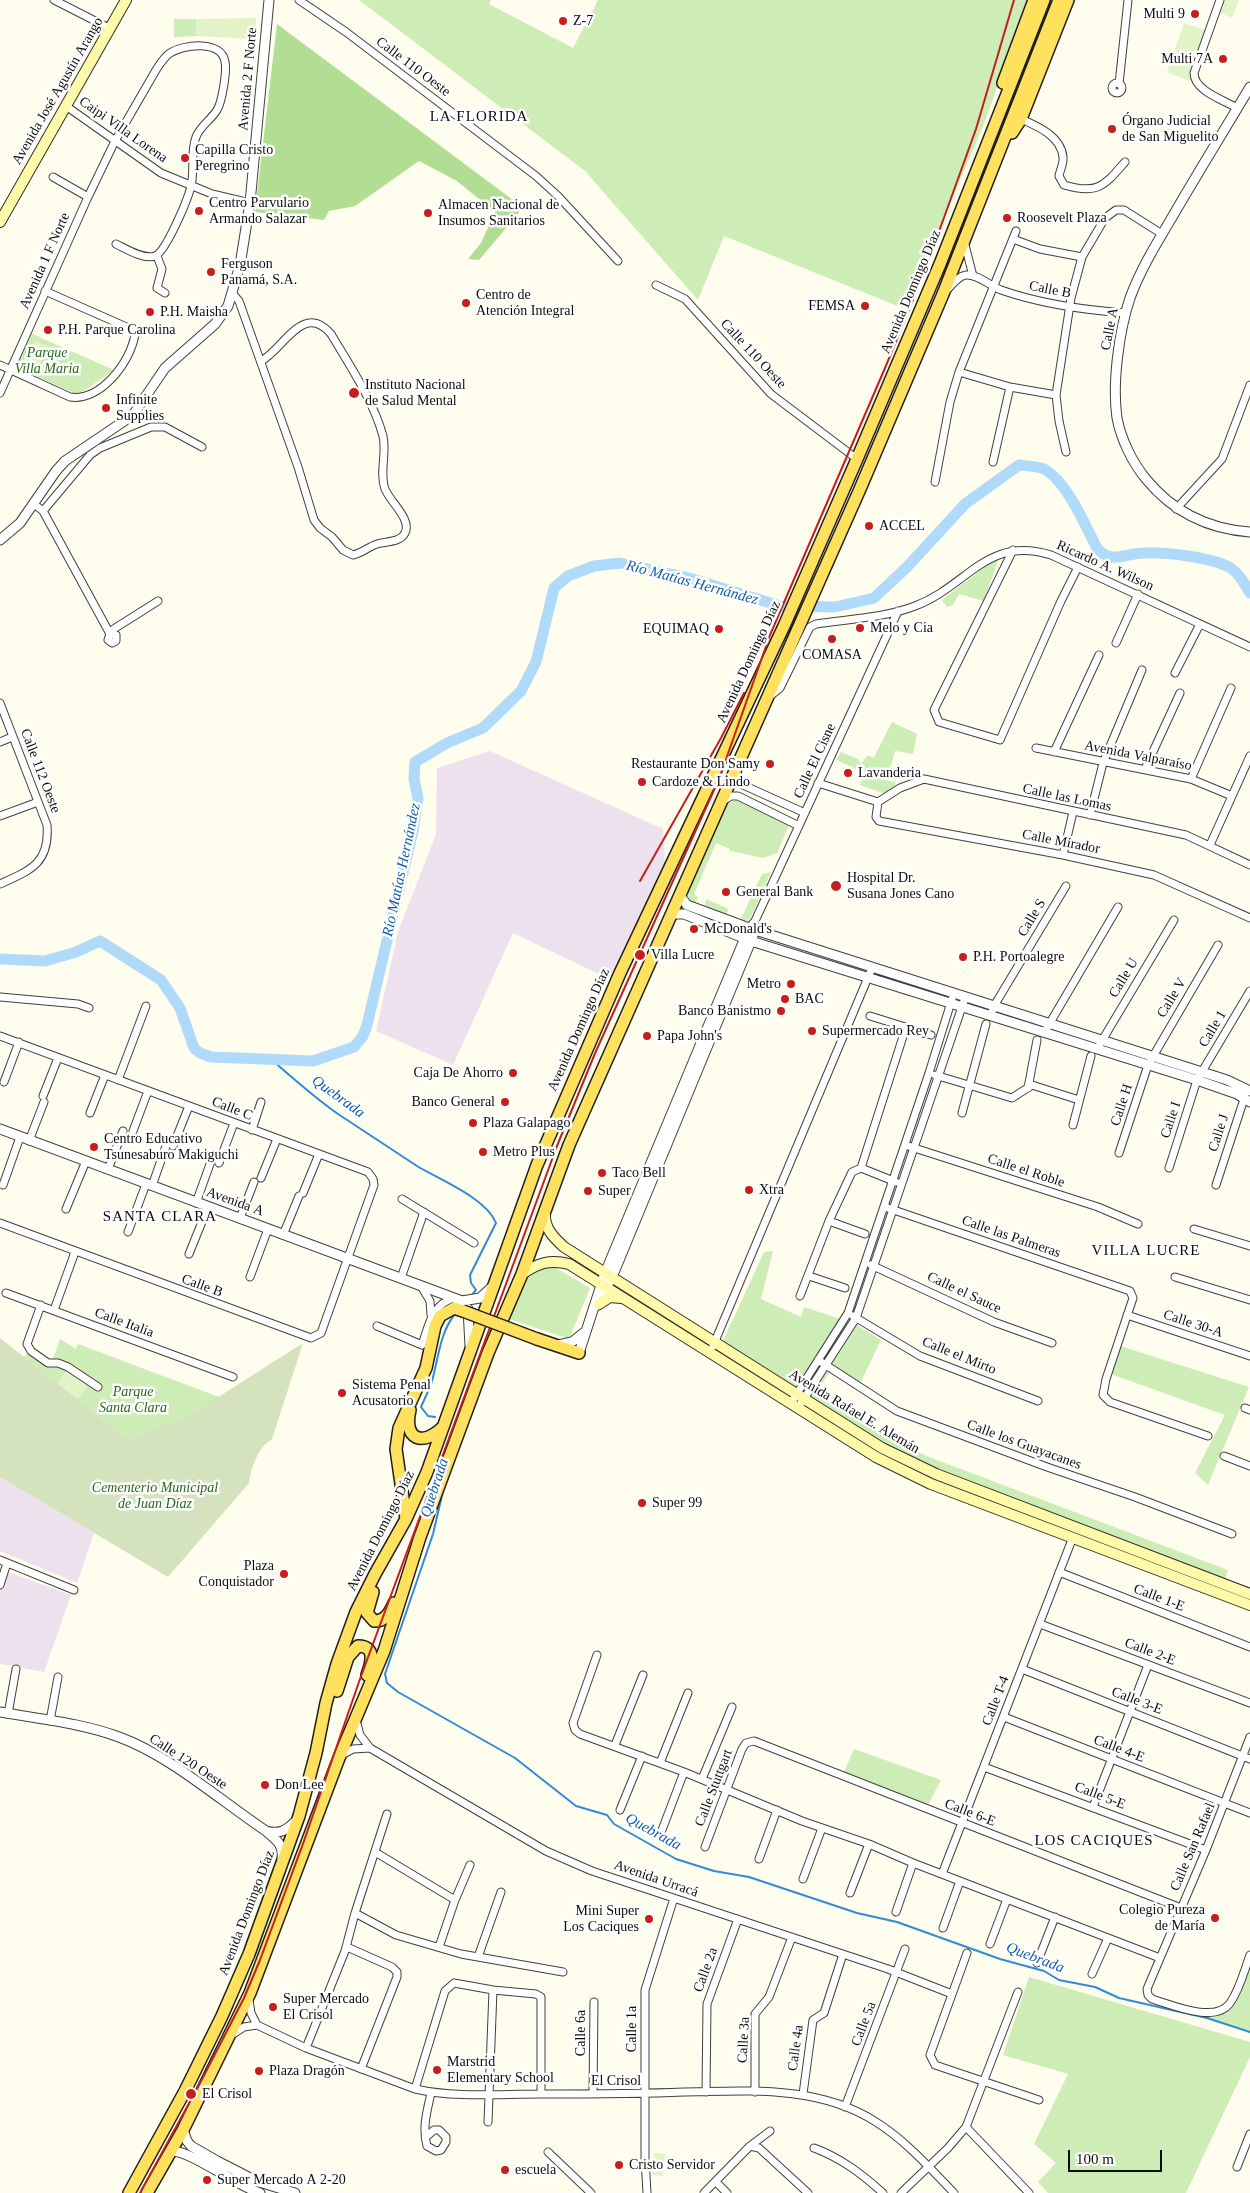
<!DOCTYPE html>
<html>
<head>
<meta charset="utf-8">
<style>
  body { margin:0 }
  #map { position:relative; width:1250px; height:2193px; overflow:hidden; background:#fffdee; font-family:Georgia,serif }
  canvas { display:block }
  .scale { position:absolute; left:1068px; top:2150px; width:94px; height:22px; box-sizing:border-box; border:2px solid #0d0d0d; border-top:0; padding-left:6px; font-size:15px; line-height:18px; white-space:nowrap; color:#0d0d0d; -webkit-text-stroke:4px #fff; paint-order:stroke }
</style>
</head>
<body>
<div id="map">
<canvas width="1250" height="2193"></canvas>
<div class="scale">100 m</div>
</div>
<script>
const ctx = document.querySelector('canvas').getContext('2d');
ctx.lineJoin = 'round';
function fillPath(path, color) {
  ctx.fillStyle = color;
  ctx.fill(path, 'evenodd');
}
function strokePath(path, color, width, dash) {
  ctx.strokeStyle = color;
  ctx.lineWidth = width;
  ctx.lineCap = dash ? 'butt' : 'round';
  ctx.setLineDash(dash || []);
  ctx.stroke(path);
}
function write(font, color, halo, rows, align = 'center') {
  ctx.font = font + ' Georgia,serif';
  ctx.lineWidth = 5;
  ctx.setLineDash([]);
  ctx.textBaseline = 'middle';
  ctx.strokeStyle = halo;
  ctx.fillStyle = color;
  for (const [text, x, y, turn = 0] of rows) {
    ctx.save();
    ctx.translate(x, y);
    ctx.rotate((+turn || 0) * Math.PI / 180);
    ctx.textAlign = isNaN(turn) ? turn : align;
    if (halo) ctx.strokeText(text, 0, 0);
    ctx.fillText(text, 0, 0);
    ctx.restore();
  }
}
fillPath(new Path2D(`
  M490,751L663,829L665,861L609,979L513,933L453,1065L376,1031L398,932L436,834L437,768Z
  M0,1477L94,1533L77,1583L0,1551Z
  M8,1572L71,1595L44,1672L0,1664V1592Z`), '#ece1ed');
fillPath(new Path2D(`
  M359,0H491L489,4L573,48L598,0H1028L984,124L905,309L724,236L698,300L585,171Z
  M174,19H196V36L174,37Z
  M30,333L114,370L81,393H74L15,367Z
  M1000,555L984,601L959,594L953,605L947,607L942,600Z
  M892,722L917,734L913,754L895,751L887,780L895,783V791L883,793L860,785L865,773L836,760L841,752L858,759L861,764L867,756L874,757Z
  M736,800L789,825L778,851L780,852L763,858L732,851L729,852L730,849L716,843L694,894L698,897L695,904L689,901L688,893L727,804Z
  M771,872L750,919L739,923L762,874Z
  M706,899L729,909L725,916L704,909Z
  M773,1251L761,1299L801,1317L804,1307L855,1324L881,1340L858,1388L830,1371L816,1393C853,1419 887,1439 929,1457L1228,1570L1225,1579L907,1458L722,1343L764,1252Z
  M549,1264L590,1288L569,1339L503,1317L520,1282Z
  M60,1339L76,1349L78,1344L219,1397L187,1418L128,1439L24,1357L32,1349L52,1362Z
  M1114,1344L1249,1387L1208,1485L1195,1473L1225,1415L1105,1372Z
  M854,1749L941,1780L928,1805L843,1774Z
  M1250,1955V2033L1207,2018V2013L1225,2007Z
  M1029,1977L1250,2042V2057L1186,2193H1048L1038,2182L1056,2163L1034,2144L1068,2074L1003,2055Z`), '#ceecb5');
fillPath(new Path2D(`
  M277,24L521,206L518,214L479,260L468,259L481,243L495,212L457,181L419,161L355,206L329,211L324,220L255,212Z`), '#b1de93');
fillPath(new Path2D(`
  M0,1338L128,1439L187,1417L303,1343L272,1439C258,1447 251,1468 249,1483L168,1577L0,1477Z`), '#d4e3bd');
fillPath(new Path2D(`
  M1224,0H1239L1232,18L1219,12Z
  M256,18V39L196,36V19Z
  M1184,23L1207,31L1189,81L1167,72Z
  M35,341L48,346L37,371L24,365Z
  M67,1370L88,1386L78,1399L57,1383Z
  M654,2153L665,2154L663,2176L652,2175Z`), '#e1f3c7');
strokePath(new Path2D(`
  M273,1061C294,1079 315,1098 338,1114C364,1131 391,1149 417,1166C440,1180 486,1198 496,1223L470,1275L471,1283L476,1290L471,1296
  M435,1417L428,1416L421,1407C425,1398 429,1390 432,1381C438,1360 440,1332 455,1314
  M458,1450L443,1491L433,1534L385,1674L387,1683L398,1692L515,1758L576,1806L607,1815L614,1824L676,1859L714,1871L749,1877L857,1913L897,1922L1000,1959L1044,1971L1059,1980L1095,1987L1119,1998L1207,2018L1250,2032`), '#318bd6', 2);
strokePath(new Path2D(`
  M0,959L45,961L76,952L100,941L161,980L180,1008L194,1048L200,1053L211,1057L313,1061L354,1047L363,1036L367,1025L413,831L418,798L414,779L415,762L447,743L483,728L521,691L536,662L554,588L568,576L594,566L620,563L689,578L780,606L835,607L874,598L907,567L965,504L1019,465C1027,466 1040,466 1046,470C1068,484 1085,525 1097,548C1111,565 1126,553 1143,553C1166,552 1207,557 1227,566C1238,571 1244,583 1250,593`), '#afdafa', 11);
const minor = new Path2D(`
  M54,0L109,28
  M299,0L346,32L536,176L558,196L618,261
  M1220,0L1194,73C1194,91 1224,100 1237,108
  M1112 88a5 5 0 1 1 10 0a5 5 0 1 1-10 0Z
  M1119,84L1128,0
  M66,106L161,173L212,194L250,203
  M1021,119C1037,126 1061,136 1063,157C1064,163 1060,170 1059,176L1064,185C1098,195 1104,186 1125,162
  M53,177L88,197
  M1013,239L1040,249L1082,257
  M965,245L973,276
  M157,256L162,269L157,288L165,293
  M656,285L685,299L771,394L857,459
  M948,289C953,284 958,276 966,275C978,274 990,286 1001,290C1041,304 1083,310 1126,313
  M233,294L239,301L298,467L314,520L320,528L332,537L343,550L353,555C362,553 368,547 377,544C386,541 400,543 405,533C412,519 390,502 385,489C379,472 387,454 383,436C373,400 350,366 331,334C303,301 283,350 261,361
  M0,365L70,397C100,402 131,362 135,334L131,329L45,291
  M959,372L1010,387L1056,395
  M0,393L88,197L115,141L156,70C160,64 164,57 170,53C184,44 222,40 225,62C227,72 222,102 217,110C211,120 200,126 196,137C190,152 195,171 191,186C188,199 166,252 155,256C144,260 126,249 116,244
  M1066,452L1059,421L1056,395L1071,298L1082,257L1105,218L1116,210H1124L1162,234
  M993,462L1010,387
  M935,482L950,402L959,372L1016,231
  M34,504L43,511L110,634L108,640L112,643L116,641V635L110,634
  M1176,509L1222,459L1250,385
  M43,511L90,455L100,448L151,427H165L202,447
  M1013,550L934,710L939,722L1000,740L1061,601L1078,567
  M109,632L158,601
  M1116,643L1138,594
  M1175,673L1200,624
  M769,697L780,688L810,627L816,624C848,619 884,618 915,606C968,586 987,535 1051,555L1250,647
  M0,703L47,825C50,863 31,870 0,884
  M0,742L12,737
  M1036,748L1191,779L1232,796
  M1054,752L1099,655
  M1145,769L1180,693
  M737,770V774L743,785L805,813
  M1191,779L1231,688
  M818,783L878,802
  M723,801L731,796H738L799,826
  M878,802L876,817L879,821L1063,855L1154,875L1250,918
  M878,802L900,788L924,779L1186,835L1250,865
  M1090,815L1103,763L1142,670
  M0,816L38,802
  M1210,845L1250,756
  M1063,855L1073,812
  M749,928L755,921L898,611
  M0,997L78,1004L89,1008
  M991,1015L994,1006L1066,886
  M870,1016L931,1035
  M1044,1033L1118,907
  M0,1036L368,1172L373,1179L374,1185L321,1333L311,1338L0,1223
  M1097,1049L1174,920
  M935,1075L1012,1098L1032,1085L1079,1100
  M118,1080L146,1006
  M4,1082L19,1042
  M1028,1088L1037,1040
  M43,1096L58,1058
  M90,1113L105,1075
  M962,1113L986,1024
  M1073,1125L1091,1056
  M252,1130L261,1102
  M133,1131L148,1091
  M29,1141L44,1102
  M905,1145L1098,1207L1138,1224
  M173,1146L189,1106
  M1119,1153L1148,1065L1218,945
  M219,1163L234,1123
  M861,1168L906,1027
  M1169,1168L1197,1080L1250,991
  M108,1169L123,1131
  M261,1178L277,1139
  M3,1185L20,1137
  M1216,1185L1245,1096
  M152,1186L166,1146
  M303,1193L319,1154
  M402,1199L474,1243
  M196,1203L210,1164
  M885,1207L1130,1291L1133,1298L1106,1379L1103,1395L1110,1402L1208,1436
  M66,1209L86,1161
  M240,1218L254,1182
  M829,1221L865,1234
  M1194,1229L1250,1246
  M128,1232L146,1184
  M283,1235L299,1196
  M189,1254L208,1207
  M871,1265L994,1322L1052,1343
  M809,1276L845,1288
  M250,1277L268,1229
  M1175,1277L1250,1300
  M401,1278L424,1212
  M421,1286L430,1301L431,1315
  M6,1293L233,1377
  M800,1296L829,1221L852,1172L861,1168L896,1182
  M41,1305L27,1344L31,1351L48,1363H58L68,1367L98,1387
  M54,1310L75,1252
  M1127,1315L1250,1356
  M853,1316L920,1356L1038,1401
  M377,1326L422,1345C429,1325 431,1305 454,1298
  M713,1346L872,968
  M818,1360L897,1411L1047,1467L1135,1497L1232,1534
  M791,1403L848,1313L929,1073L952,999
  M798,1408L856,1318L965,998
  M1245,1408L1250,1410
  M1224,1456L1250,1466
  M0,1560L74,1590
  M1059,1572L1250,1647
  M0,1585L7,1563
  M1040,1624L1250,1703
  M597,1655L573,1723L575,1730L580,1734L684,1772L802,1821L869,1844L913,1863L1160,1958
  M1022,1669L1250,1759
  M8,1714L16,1669
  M1004,1717L1250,1813
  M356,1720L360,1735L370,1748L546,1851L592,1871L888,1969L952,1994
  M50,1721L58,1677
  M1250,1737L1206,1850L1147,1989L1148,1995L1152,1999C1172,2005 1215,2024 1230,2003C1240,1989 1244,1971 1250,1955
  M615,1745L643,1675
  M340,1756L353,1749L370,1748
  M660,1763L688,1693
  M984,1767L1206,1850
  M702,1779L732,1707
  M1093,1807L1148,1665
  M620,1810L642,1756
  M662,1830L684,1772
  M705,1847L742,1749L746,1743L754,1741L1181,1908
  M375,1852L455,1900
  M759,1859L777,1810
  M942,1874L1073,1537
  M803,1879L822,1828
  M850,1893L869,1844
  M896,1912L913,1863
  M355,1913L396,1935L461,1954L563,1972
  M943,1928L960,1881
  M990,1944L1007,1899
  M347,1947L392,1967L397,1972V1977L361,2069
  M439,1947L455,1900L470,1865
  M967,1953L930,2055L935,2065L1039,2100
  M478,1957L501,1892
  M1037,1963L1055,1917
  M1092,1974L1108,1938
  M249,2000L251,2013L257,2025
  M233,2034L244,2027L257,2025L306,2048L415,2089C456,2098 498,2094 540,2094C588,2094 636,2094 684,2092C749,2091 818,2085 876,2122C905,2140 930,2168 954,2193
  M306,2048L345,1951L355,1913L387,1814
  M415,2089L445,1991L454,1983L493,1990L536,1994L541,1997V2094
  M706,2092L707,2004L738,1919
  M755,2092V2014L769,1997L792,1937
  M593,2094L594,2002
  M803,2094L813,2020L824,2013L843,1954
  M845,2107L905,1949
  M488,2122L493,1990
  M966,2127L1029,2193
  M427,2136L434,2130H439L446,2137V2142L441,2150L436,2151L427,2146C422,2128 427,2111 431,2093
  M750,2146L759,2148L808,2193
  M814,2148C841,2158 862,2174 883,2193
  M548,2152L591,2193
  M1237,2167L1250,2134
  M716,2182L727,2193
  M647,2193L645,2159V1990L674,1898
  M704,2193L750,2146L770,2131
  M901,2193L948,2148L966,2127L1018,1992`);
const tertiary = new Path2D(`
  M1250,87C1225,129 1199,171 1174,214C1158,241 1141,268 1130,298C1119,331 1112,383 1117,418C1121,439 1132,462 1146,479C1173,512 1208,529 1250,532
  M0,540L20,523L56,471L65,461L133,415L165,368L215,324L228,306L240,265L250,203L269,0
  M681,891V897L687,905L749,928L1202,1072L1227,1080L1250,1091
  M669,919L673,914H684L751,941L1197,1080L1237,1094L1250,1102
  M0,1129L462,1301L480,1298L493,1286
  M598,1305L615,1270L753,936
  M468,1309L470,1346
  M558,1345L572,1342L586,1331
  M579,1353L605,1273L747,933
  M0,1712C39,1719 82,1723 119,1737C169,1755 221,1801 266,1831C275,1839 284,1844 282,1858
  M266,1831C279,1835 287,1830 296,1821
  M183,2130L187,2141L191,2146L217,2161L256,2181L295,2193
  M171,2151C190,2150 237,2186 260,2193`);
const secondary = new Path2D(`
  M0,222L126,0
  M545,1213C544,1228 553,1237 564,1247L882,1448L936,1474L1250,1594
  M522,1274C538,1263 550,1259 569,1264L876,1457L931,1484L1250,1605
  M599,1304L610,1297L621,1298`);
const primary = new Path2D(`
  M1003,83L1034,0
  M1012,133L1021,119L1068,0
  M537,1339L579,1353
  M410,1410C403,1440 423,1447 443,1427
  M406,1519L396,1449L399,1428L426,1368L435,1326L440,1316L454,1308L463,1311
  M373,1592L367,1613L374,1621C385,1622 390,1612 394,1603
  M337,1691L348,1657L358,1646C377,1646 371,1664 367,1675
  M129,2193L185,2091L222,2016L249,1954L299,1816L316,1753L326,1703L337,1664L356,1612L375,1574L406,1519L427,1472L537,1165L620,973L784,626L857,459L940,264L1044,0
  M147,2193L183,2130L250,1993L339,1758L384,1651L420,1537L488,1353L522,1274L569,1145L860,489L943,294L1059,0`);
strokePath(minor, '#404040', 9);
strokePath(tertiary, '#404040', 11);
strokePath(secondary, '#2f2f2f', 12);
strokePath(primary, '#1e1e1e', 14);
strokePath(minor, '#fff', 7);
strokePath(tertiary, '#fff', 9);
strokePath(secondary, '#fffaa9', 10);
strokePath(primary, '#ffe15e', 11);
strokePath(new Path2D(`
  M640,881L721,738L744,693
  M140,2193L199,2085L244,1998L260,1960L304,1841L360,1679L557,1146L596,1051L719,779L770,635L885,368L924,273L976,129L1014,0`), '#c61e1d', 2);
const primaryBridge = new Path2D(`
  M463,1311L537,1339`);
strokePath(primaryBridge, '#1e1e1e', 14, []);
strokePath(primaryBridge, '#ffe15e', 11);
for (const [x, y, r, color] of [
  [1195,14,5,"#c61e1d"],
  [563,21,5,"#c61e1d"],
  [1223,59,5,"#c61e1d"],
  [1112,129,5,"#c61e1d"],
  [185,158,5,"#c61e1d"],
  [199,211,5,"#c61e1d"],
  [428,213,5,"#c61e1d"],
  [1007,218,5,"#c61e1d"],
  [211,272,5,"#c61e1d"],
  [466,303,5,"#c61e1d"],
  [865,306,5,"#c61e1d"],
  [150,312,5,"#c61e1d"],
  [48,330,5,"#c61e1d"],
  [354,393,6,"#c61e1d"],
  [106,408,5,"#c61e1d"],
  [869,526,5,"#c61e1d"],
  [860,628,5,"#c61e1d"],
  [719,629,5,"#c61e1d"],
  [832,639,5,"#c61e1d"],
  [770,764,5,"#c61e1d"],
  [848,773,5,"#c61e1d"],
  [642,782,5,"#c61e1d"],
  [836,886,6,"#c61e1d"],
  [726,892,5,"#c61e1d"],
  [694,929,5,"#c61e1d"],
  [640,955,6,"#c61e1d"],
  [963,957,5,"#c61e1d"],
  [791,984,5,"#c61e1d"],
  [785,999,5,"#c61e1d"],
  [781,1011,5,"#c61e1d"],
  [812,1031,5,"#c61e1d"],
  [647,1036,5,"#c61e1d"],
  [513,1073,5,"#c61e1d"],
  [505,1102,5,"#c61e1d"],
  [473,1123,5,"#c61e1d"],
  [94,1147,5,"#c61e1d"],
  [483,1152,5,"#c61e1d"],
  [602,1173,5,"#c61e1d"],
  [749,1190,5,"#c61e1d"],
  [588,1191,5,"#c61e1d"],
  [342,1393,5,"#c61e1d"],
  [642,1503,5,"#c61e1d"],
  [284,1574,5,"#c61e1d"],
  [265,1785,5,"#c61e1d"],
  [1215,1918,5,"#c61e1d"],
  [649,1919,5,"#c61e1d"],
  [273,2007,5,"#c61e1d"],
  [437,2070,5,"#c61e1d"],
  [259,2071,5,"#c61e1d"],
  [191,2094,6,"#c61e1d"],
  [619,2165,5,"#c61e1d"],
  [505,2170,5,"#c61e1d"],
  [207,2180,5,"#c61e1d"]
]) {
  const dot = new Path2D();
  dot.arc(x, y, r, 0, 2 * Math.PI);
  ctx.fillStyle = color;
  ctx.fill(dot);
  strokePath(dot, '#fff', 2);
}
write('14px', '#0d0d0d', '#fff', [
  ["Multi 9",1185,14,"right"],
  ["Z-7",573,21],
  ["Multi 7A",1213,59,"right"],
  ["Órgano Judicial",1122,121],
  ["de San Miguelito",1122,137],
  ["Capilla Cristo",195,150],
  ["Peregrino",195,166],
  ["Centro Parvulario",209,203],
  ["Armando Salazar",209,219],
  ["Almacen Nacional de",438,205],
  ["Insumos Sanitarios",438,221],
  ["Roosevelt Plaza",1017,218],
  ["Ferguson",221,264],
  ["Panamá, S.A.",221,280],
  ["Centro de",476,295],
  ["Atención Integral",476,311],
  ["FEMSA",855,306,"right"],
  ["P.H. Maisha",160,312],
  ["P.H. Parque Carolina",58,330],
  ["Instituto Nacional",365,385],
  ["de Salud Mental",365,401],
  ["Infinite",116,400],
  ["Supplies",116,416],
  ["ACCEL",879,526],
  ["Melo y Cia",870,628],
  ["EQUIMAQ",709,629,"right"],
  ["COMASA",832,655,"center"],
  ["Restaurante Don Samy",760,764,"right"],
  ["Lavanderia",858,773],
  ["Cardoze & Lindo",652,782],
  ["Hospital Dr.",847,878],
  ["Susana Jones Cano",847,894],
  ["General Bank",736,892],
  ["McDonald's",704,929],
  ["Villa Lucre",651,955],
  ["P.H. Portoalegre",973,957],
  ["Metro",781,984,"right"],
  ["BAC",795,999],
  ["Banco Banistmo",771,1011,"right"],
  ["Supermercado Rey",822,1031],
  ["Papa John's",657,1036],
  ["Caja De Ahorro",503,1073,"right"],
  ["Banco General",495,1102,"right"],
  ["Plaza Galapago",483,1123],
  ["Centro Educativo",104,1139],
  ["Tsunesaburo Makiguchi",104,1155],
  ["Metro Plus",493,1152],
  ["Taco Bell",612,1173],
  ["Xtra",759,1190],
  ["Super",598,1191],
  ["Sistema Penal",352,1385],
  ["Acusatorio",352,1401],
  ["Super 99",652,1503],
  ["Plaza",274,1566,"right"],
  ["Conquistador",274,1582,"right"],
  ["Don Lee",275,1785],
  ["Colegio Pureza",1205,1910,"right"],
  ["de María",1205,1926,"right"],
  ["Mini Super",639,1911,"right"],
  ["Los Caciques",639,1927,"right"],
  ["Super Mercado",283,1999],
  ["El Crisol",283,2015],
  ["Marstrid",447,2062],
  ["Elementary School",447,2078],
  ["Plaza Dragón",269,2071],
  ["El Crisol",202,2094],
  ["Cristo Servidor",629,2165],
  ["escuela",515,2170],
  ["Super Mercado A 2-20",217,2180]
], 'left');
write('14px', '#0d0d0d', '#fff', [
  ["Calle 110 Oeste",413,67,37],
  ["Avenida 2 F Norte",248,79,-85],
  ["Avenida José Agustín Arango",58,91,-60],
  ["Caipi Villa Lorena",123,130,35],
  ["Avenida 1 F Norte",45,261,-66],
  ["Calle B",1050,290,11],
  ["Avenida Domingo Díaz",911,292,-67],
  ["Calle A",1110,329,-79],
  ["Calle 110 Oeste",753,354,47],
  ["Ricardo A. Wilson",1105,566,24],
  ["Avenida Domingo Díaz",749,662,-65],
  ["Avenida Valparaíso",1138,756,11],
  ["Calle El Cisne",815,761,-65],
  ["Calle 112 Oeste",40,771,69],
  ["Calle las Lomas",1067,798,12],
  ["Calle Mirador",1061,842,11],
  ["Calle S",1032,918,-59],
  ["Calle U",1124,978,-59],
  ["Calle V",1172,998,-59],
  ["Calle 1",1213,1029,-59],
  ["Avenida Domingo Díaz",579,1030,-66],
  ["Calle H",1122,1105,-72],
  ["Calle C",232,1109,21],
  ["Calle I",1171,1120,-72],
  ["Calle J",1219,1133,-72],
  ["Calle el Roble",1026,1171,18],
  ["Avenida A",235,1202,20],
  ["Calle las Palmeras",1011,1237,19],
  ["Calle B",202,1286,20],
  ["Calle el Sauce",964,1293,25],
  ["Calle Italia",124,1323,20],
  ["Calle 30-A",1193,1324,18],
  ["Calle el Mirto",959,1356,22],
  ["Avenida Rafael E. Alemán",854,1412,31],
  ["Calle los Guayacanes",1024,1445,20],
  ["Avenida Domingo Díaz",381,1531,-63],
  ["Calle 1-E",1159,1598,21],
  ["Calle 2-E",1150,1652,21],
  ["Calle T-4",996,1701,-69],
  ["Calle 3-E",1137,1701,21],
  ["Calle 4-E",1119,1749,21],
  ["Calle 120 Oeste",188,1762,33],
  ["Calle Stuttgart",714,1788,-69],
  ["Calle 5-E",1100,1796,21],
  ["Calle 6-E",970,1813,21],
  ["Calle San Rafael",1193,1847,-67],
  ["Avenida Urracá",656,1879,19],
  ["Avenida Domingo Díaz",247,1913,-69],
  ["Calle 2a",706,1970,-70],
  ["Calle 5a",864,2024,-69],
  ["Calle 1a",632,2029,-90],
  ["Calle 6a",581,2033,-90],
  ["Calle 3a",744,2040,-87],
  ["Calle 4a",796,2048,-82],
  ["El Crisol",616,2081]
]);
write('italic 14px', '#26691a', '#fff', [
  ["Parque",47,353],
  ["Villa Maria",47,369],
  ["Parque",133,1392],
  ["Santa Clara",133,1408],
  ["Cementerio Municipal",155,1488],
  ["de Juan Díaz",155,1504]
]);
ctx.letterSpacing = '1px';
write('15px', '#0d0d0d', '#fff', [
  ["LA FLORIDA",479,117],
  ["SANTA CLARA",160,1217],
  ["VILLA LUCRE",1146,1251],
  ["LOS CACIQUES",1094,1841]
]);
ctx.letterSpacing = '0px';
write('italic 15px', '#0f5ca7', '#fff', [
  ["Río Matías Hernández",692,583,15],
  ["Río Matías Hernández",402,870,-78],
  ["Quebrada",338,1097,36],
  ["Quebrada",435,1488,-72],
  ["Quebrada",653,1832,29],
  ["Quebrada",1035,1958,21]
]);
</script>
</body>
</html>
